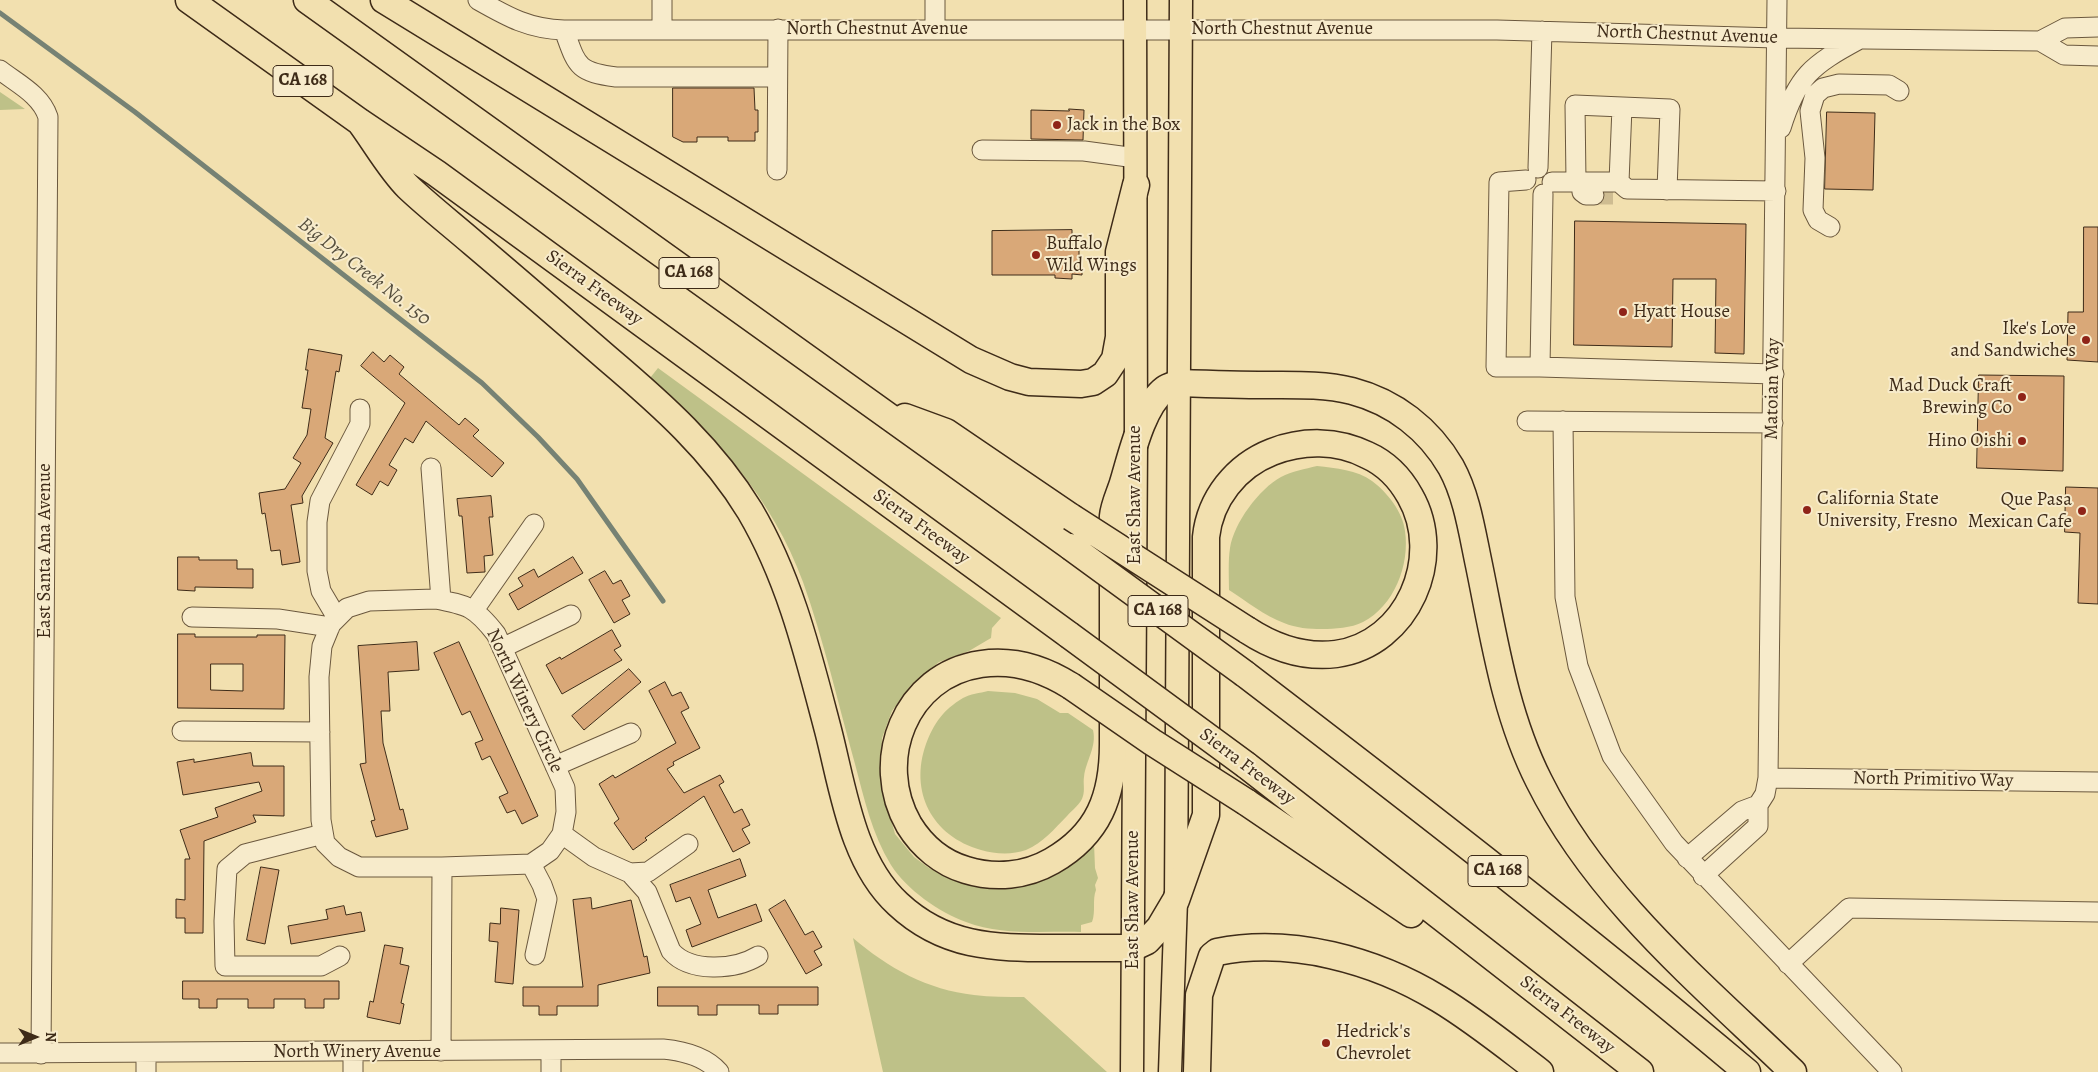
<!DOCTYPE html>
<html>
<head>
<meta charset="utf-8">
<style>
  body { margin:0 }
  #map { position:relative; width:2098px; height:1072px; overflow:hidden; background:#f2e0af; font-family:Alegreya,serif }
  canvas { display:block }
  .north { position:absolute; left:10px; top:1012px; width:50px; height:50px; -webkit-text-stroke:4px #f7ebcb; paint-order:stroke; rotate:90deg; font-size:14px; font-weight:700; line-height:20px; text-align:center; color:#3e2b18 }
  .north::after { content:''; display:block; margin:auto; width:18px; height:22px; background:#3e2b18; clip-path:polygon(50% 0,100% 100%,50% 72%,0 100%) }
</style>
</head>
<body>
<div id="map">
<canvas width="2098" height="1072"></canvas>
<div class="north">N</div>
</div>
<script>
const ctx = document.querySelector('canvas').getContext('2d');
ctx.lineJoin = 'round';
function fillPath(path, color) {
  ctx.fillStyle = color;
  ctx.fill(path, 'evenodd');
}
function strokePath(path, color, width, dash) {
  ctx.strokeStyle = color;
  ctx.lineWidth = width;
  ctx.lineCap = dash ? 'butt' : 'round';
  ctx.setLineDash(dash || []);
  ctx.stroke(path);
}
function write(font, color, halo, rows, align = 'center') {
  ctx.font = font + ' Alegreya,serif';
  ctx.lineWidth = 4;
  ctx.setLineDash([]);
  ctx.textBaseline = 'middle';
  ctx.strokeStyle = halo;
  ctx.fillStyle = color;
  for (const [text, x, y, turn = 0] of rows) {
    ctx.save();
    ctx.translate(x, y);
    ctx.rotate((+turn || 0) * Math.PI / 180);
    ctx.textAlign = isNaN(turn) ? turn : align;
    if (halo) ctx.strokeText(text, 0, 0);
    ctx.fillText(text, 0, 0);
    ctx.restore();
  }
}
fillPath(new Path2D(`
  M0,92L25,109L0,110Z
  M658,368L1001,618L992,628L991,638L969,651L939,662L911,685L892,711L882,738L881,783L895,834L914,857L929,868L955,879L1021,886L1040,881L1061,871L1078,859L1094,843L1095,868L1098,878L1095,885L1096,890C1092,900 1096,911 1092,922L1081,925V932C1044,931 1002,936 966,922C939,912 907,890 891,865C872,834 864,798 855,764C838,703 824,641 803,582C773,499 715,435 650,378Z
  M1317,466C1336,468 1357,470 1372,481C1387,492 1403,512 1405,531C1410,565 1394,606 1363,622C1351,628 1335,629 1322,629C1309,629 1296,628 1284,623C1265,616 1246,601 1229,590C1229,576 1228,561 1230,548C1234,523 1259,489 1281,477C1292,471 1305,469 1317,466Z
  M988,691L1015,693L1037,699L1060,713H1068L1093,730C1097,747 1086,760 1084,777C1083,783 1085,790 1083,796C1081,804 1072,810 1067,816C1054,829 1043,843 1026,850C1012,855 995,854 981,850C932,836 909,792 926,744C934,723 943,710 963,698C970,694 980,693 988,691Z
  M853,938C888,968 928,990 974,995C990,997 1008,997 1024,997L1107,1072H883Z`), '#bec188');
strokePath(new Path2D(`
  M0,13L135,112L482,383L538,437L577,479L663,601`), '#768274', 5);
const building = new Path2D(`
  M673,88H754L755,110H758V132H755V141H728V137H697V142H683L673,137Z
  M1069,109L1084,110L1083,140L1031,139V110L1069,111Z
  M1827,112L1875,113L1873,190L1825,189Z
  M1575,221L1746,224L1744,354L1715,353L1716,279H1673L1672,347L1574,345Z
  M2084,227H2098V362L2067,360L2068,312H2083Z
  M1072,230V249H1079V262L1082,261V275L1072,274V279L1055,278V275H992V231Z
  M309,349L342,355L339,372L336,371L325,438L333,443L302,496L303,503L291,505L300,562L282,565L280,550L271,551L265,513L262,514L259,493L285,489L301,463L293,458L307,435L311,409L302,408L308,370H306Z
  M373,352L384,362L390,355L404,367L399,374L459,425L465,418L479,430L473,436L504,463L492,477L426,421L413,443L405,438L389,465L397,470L388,486L380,481L372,495L356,485L405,403L361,366Z
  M1979,375L2064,376L2063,471L1977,468Z
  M2066,487L2098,488V604L2078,603L2080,533L2065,532Z
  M491,496L493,517H489L493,555L484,556L485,572L467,573L462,516H459L457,499Z
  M178,557H199V560H237V569H253V588L195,587V591L178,590Z
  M573,557L583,573L518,610L509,594L523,586L518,578L534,569L538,577Z
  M605,571L613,584L621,580L630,596L622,600L630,614L614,623L589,580Z
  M612,630L621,646L614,650L622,660L562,694L546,665L560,657L561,659Z
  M178,634H195V637H257V635H285L284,709L178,708ZM211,664H243V691L211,690Z
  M417,642L419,670L388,672L390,711H381L383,743L400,810L403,809L408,829L376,837L371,821L375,820L360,764L366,763L358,646Z
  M459,642L538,816L522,824L515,810L507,813L499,797L508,793L490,756L482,760L475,743L483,740L470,711L462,715L434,653Z
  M629,669L641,682L584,730L572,716Z
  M665,682L672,696L681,692L689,708L681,712L700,748L673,762L674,765L667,769L684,793L720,775L724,782L719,785L734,813L742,809L750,825L742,829L750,843L733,852L704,796L645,838L647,840L633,850L614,823L619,819L599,784L613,775L615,778L676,743L649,691Z
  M251,753L253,766H284V816L253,815L256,822L204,841L203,933H185V918H176V899L185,900V859H190L180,830L218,817L215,808L262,791L259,782L183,795L177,762L194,759V762Z
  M740,859L746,876L708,890L718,918L756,904L762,921L692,947L686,930L701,924L690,897L676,902L670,885Z
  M261,867L279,870L265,944L247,940Z
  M591,898L592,909L631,900L644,957L647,956L650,973L598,985V1006H557V1015H539V1006H523V987H583L573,900Z
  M785,900L805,935L813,931L822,947L814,951L822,965L806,974L769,910Z
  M344,906L346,915L361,912L365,931L291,944L288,926L328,919L326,910Z
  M501,908L519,910L513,984L495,982L498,942L489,941L490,923L500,924Z
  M385,945L403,948L400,964L409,966L401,1003L404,1004L400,1024L367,1017L370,1001L373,1002Z
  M183,981H339V999H324V1008H305V999H274V1008H248V999H217V1008H199V999H183Z
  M658,987H818V1005H778V1014H759V1005H717V1015H698V1006H658Z`);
fillPath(building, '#d9a878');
strokePath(building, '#3e2b18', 1);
strokePath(new Path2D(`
  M1594,195H1614`), '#cebc91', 19, [19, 9]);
const minor = new Path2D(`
  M478,0C508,17 529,29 564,30H1497L1776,38L2040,41L2065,28L2098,27
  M662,0V29
  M935,0V29
  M564,30C577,65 576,72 616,77H777
  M2040,41L2064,55L2098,56
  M0,70C18,84 41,95 48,117L41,1054
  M1781,128C1797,76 1812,65 1858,40
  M982,150L1084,151L1136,158
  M1538,168L1542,31
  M777,170L778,29
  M1526,180L1499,182L1496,367H1540
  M1576,181L1575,105L1670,109L1667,190
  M1581,181L1582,192L1586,195H1594
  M1552,182H1619L1627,189L1776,191
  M1619,182L1622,107
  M1543,194L1540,367L1774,374
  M1830,227L1818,220L1813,210L1815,158L1810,111L1815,95L1823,88L1839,84L1889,85L1899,91
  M1527,421L1773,423
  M1563,421L1565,597L1578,666L1612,756L1674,843L1892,1072
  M431,468L441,600
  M435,599C468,605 475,607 496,634L565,788L566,812L562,834L550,851L531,864L442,867H359L339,857L325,843L321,820L319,677L322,646L331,624L347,608L369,601Z
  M474,610L534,524
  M192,617L278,619L330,627
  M337,618L321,591L317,571V522L320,501L360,424V409
  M502,648L571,615
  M182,731L320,732
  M555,766L631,733
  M1768,778L2098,782
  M323,834L245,854L227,869L224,921L225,966H321L340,956
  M562,834L594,857L630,873L647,892L671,951C690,973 735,970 758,956
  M1687,858L1742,811L1758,805
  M531,864L542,885L547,899L535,955
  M630,873L648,872L688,844
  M1703,876L1758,826V805L1765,794L1768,778L1777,0
  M1788,964L1849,908L2098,912
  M441,1051L442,867
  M0,1053L663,1049C684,1051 705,1056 719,1072
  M146,1072V1053
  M353,1072V1051
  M551,1072V1051`);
const major = new Path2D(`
  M1132,1072L1136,441L1135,0
  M1170,1072L1176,900L1181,0`);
const highway = new Path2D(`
  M189,0L360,122L436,173L1069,635
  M307,0L1071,547
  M384,0L971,360L1010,377L1029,382L1081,384L1093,382L1105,374L1115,359L1119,337V252L1136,185
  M360,122C375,142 390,169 408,187C428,206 451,224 473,243C518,281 563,320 608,359C661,404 713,450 750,511C790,579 808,654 828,730C843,788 852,862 898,904C944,947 993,948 1053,948C1079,948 1106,948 1132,948L1147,941L1160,927L1176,900L1206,815V537C1210,499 1236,466 1272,452C1303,440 1337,440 1367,455C1385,463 1400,478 1410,496C1445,557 1408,644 1336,654C1304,658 1273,647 1247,630
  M905,417L946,432L1071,517
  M1245,674C1415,804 1584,935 1747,1072
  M1071,686C1044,669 1014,659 981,664C905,675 872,761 909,825C922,846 942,863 966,870C995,879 1026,876 1052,861C1099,834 1113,796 1113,744C1113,693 1113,642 1113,591C1113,566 1111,540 1113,516C1114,505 1120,493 1123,483C1131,457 1142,406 1165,389C1169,386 1175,385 1179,383C1208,384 1237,385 1266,385C1295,385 1324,384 1352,391C1394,402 1429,429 1451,467C1467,496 1472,532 1479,565C1494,638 1505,714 1539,781C1597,898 1701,983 1793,1072
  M1246,765L1640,1072
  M1246,802L1411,914
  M1197,1072L1199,995L1212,956L1217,952C1291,937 1375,960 1439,999C1474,1020 1507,1047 1540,1072`);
strokePath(minor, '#6b583e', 21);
strokePath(major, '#3e2b18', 25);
strokePath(highway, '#3e2b18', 29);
strokePath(minor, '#f7ebcb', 19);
strokePath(major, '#f2e0af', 22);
strokePath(highway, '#f2e0af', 26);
const highwayBridge = new Path2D(`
  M1071,517L1247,630
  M1071,547L1245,674
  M1069,635L1246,765
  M1071,686L1152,742L1246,802`);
strokePath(highwayBridge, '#3e2b18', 29, []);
strokePath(highwayBridge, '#f2e0af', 26);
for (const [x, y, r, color] of [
  [1057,125,5,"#8f2418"],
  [1036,255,5,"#8f2418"],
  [1623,312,5,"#8f2418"],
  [2086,340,5,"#8f2418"],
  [2022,397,5,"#8f2418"],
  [2022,441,5,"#8f2418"],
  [1807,510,5,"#8f2418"],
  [2082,511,5,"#8f2418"],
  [1326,1043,5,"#8f2418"]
]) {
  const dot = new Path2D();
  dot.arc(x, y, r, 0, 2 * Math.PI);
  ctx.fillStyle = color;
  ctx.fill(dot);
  strokePath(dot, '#f7ebcb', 2);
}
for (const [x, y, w] of [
  [303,81,60],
  [689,273,60],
  [1158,611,60],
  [1498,871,60]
]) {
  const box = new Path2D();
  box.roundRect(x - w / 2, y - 15.5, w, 31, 4);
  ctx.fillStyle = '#f7ebcb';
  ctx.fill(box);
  strokePath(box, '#3e2b18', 1);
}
write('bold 18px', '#3e2b18', null, [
  ["CA 168",303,81],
  ["CA 168",689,273],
  ["CA 168",1158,611],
  ["CA 168",1498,871]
]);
write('19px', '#3e2b18', '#f7ebcb', [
  ["North Chestnut Avenue",877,29],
  ["North Chestnut Avenue",1282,29],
  ["North Chestnut Avenue",1687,35,2],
  ["Sierra Freeway",594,288,36],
  ["Matoian Way",1773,389,-89],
  ["East Shaw Avenue",1135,495,-90],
  ["Sierra Freeway",921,527,36],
  ["East Santa Ana Avenue",45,551,-90],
  ["North Winery Circle",524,701,65],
  ["Sierra Freeway",1247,767,37],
  ["North Primitivo Way",1933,780,1],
  ["East Shaw Avenue",1133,900,-90],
  ["Sierra Freeway",1567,1015,38],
  ["North Winery Avenue",357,1052]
]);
write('19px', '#3e2b18', '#f7ebcb', [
  ["Jack in the Box",1067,125],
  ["Buffalo",1046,244],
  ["Wild Wings",1046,266],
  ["Hyatt House",1633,312],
  ["Ike's Love",2076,329,"right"],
  ["and Sandwiches",2076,351,"right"],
  ["Mad Duck Craft",2012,386,"right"],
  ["Brewing Co",2012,408,"right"],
  ["Hino Oishi",2012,441,"right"],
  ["California State",1817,499],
  ["University, Fresno",1817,521],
  ["Que Pasa",2072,500,"right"],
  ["Mexican Cafe",2072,522,"right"],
  ["Hedrick's",1336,1032],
  ["Chevrolet",1336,1054]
], 'left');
write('italic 20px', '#564f3e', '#f7ebcb', [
  ["Big Dry Creek No. 150",364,272,38]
]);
</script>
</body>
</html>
